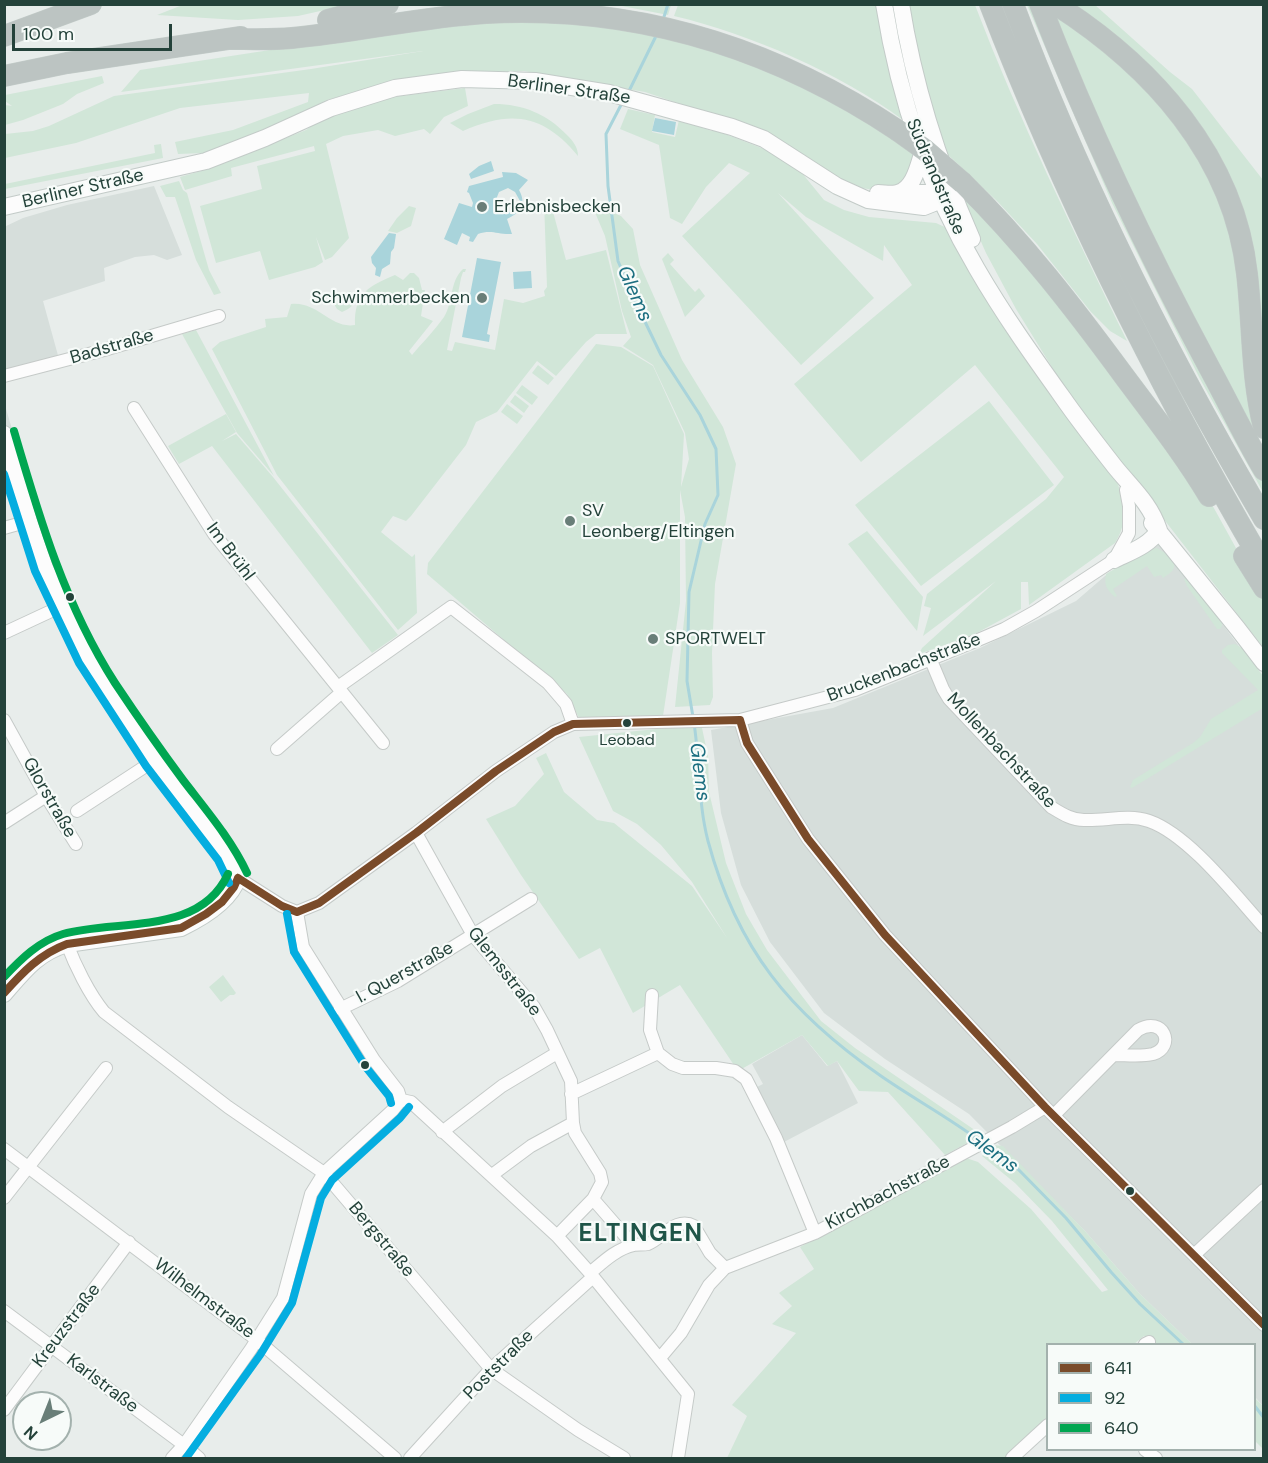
<!DOCTYPE html>
<html>
<head>
<meta charset="utf-8">
<style>
  body { margin:0 }
  #map { position:relative; width:1268px; height:1463px; overflow:hidden; background:#e8edeb; font-family:"DM Sans",sans-serif }
  canvas { display:block }
  .frame { position:absolute; inset:0; border:6px solid #24423a; pointer-events:none }
  .legend { position:absolute; left:1046px; top:1343px; width:210px; height:108px; box-sizing:border-box; background:#f7fbf9; border:2px solid #a3b1ad; margin:0; padding:8px 10px; list-style:none; font-size:18px; color:#24423a }
  .legend li { display:flex; align-items:center; gap:12px; height:30px }
  .legend b { width:30px; border:2px solid #a3b1ad }
  .north { position:absolute; left:12px; top:1391px; width:60px; height:60px; box-sizing:border-box; background:#f7fbf9; border:2px solid #a3b1ad; border-radius:50%; rotate:223deg; font-size:16px; font-weight:700; line-height:24px; text-align:center; color:#24423a }
  .north::after { content:''; display:block; margin:auto; width:21px; height:27px; background:#697e78; clip-path:polygon(50% 0,100% 100%,50% 72%,0 100%) }
  .scale { position:absolute; left:12px; top:24px; width:160px; height:27px; box-sizing:border-box; border:3px solid #24423a; border-top:0; padding-left:8px; font-size:18px; line-height:21px; white-space:nowrap; color:#24423a; -webkit-text-stroke:4px #f7fbf9; paint-order:stroke }
</style>
</head>
<body>
<div id="map">
<canvas width="1268" height="1463"></canvas>
<div class="frame"></div>
<ul class="legend">
<li><b style="height:8px;background:#7a4b2a"></b>641</li>
<li><b style="height:8px;background:#04ade0"></b>92</li>
<li><b style="height:8px;background:#00a651"></b>640</li>
</ul>
<div class="north">N</div>
<div class="scale">100 m</div>
</div>
<script>
const ctx = document.querySelector('canvas').getContext('2d');
ctx.lineJoin = 'round';
function fillPath(path, color) {
  ctx.fillStyle = color;
  ctx.fill(path, 'evenodd');
}
function strokePath(path, color, width, dash) {
  ctx.strokeStyle = color;
  ctx.lineWidth = width;
  ctx.lineCap = dash ? 'butt' : 'round';
  ctx.setLineDash(dash || []);
  ctx.stroke(path);
}
function write(font, color, halo, rows, align = 'center') {
  ctx.font = font + ' "DM Sans",sans-serif';
  ctx.lineWidth = 4.5;
  ctx.setLineDash([]);
  ctx.textBaseline = 'middle';
  ctx.strokeStyle = halo;
  ctx.fillStyle = color;
  for (const [text, x, y, turn = 0] of rows) {
    ctx.save();
    ctx.translate(x, y);
    ctx.rotate((+turn || 0) * Math.PI / 180);
    ctx.textAlign = isNaN(turn) ? turn : align;
    if (halo) ctx.strokeText(text, 0, 0);
    ctx.fillText(text, 0, 0);
    ctx.restore();
  }
}
fillPath(new Path2D(`
  M154,186L182,255L167,260L154,255L135,257L104,268L105,281L43,301L59,359L5,374L4,227L23,218L67,205Z
  M4,402L30,490L5,497H4Z
  M1159,540L1263,678V1406L1255,1397L1254,1344H1192L1139,1293L1085,1231L969,1114L885,1059L824,1013L770,942L741,885L721,813L711,730L833,708L980,648L1076,601L1105,576Z
  M802,1035L827,1066L837,1061L858,1103L784,1142L755,1088L763,1084L752,1064Z`), '#d6dedb');
fillPath(new Path2D(`
  M185,4L347,5L298,16L238,20L157,15Z
  M598,5H671L668,15L622,6Z
  M678,5H878L903,120C840,73 750,34 674,16Z
  M907,5H975C1019,120 1073,230 1127,341L1110,331L1091,312L1037,244L998,202L944,151L930,114Z
  M1027,5H1032L1234,430L1263,482V492L1200,379L1112,203Z
  M1073,5H1095L1170,72L1192,89L1263,180V391L1233,188Z
  M1052,13L1081,30L1153,94L1209,173L1234,247L1255,431L1253,432L1170,279Z
  M544,18L683,39L789,74L917,153L906,182C881,193 875,191 849,185L728,120L645,92L524,71L417,77L386,84L327,100L289,119L205,153L178,154L175,142L233,130L308,102L309,93L180,108L76,143L5,158V134L33,131L49,126L114,96L311,69L423,51L121,92L140,70L426,26Z
  M102,76L104,83L77,94L63,104L23,120L5,125V105L12,106L5,101V95Z
  M465,88L468,106L444,117L430,134L424,129L395,136L378,130L343,136L326,144L349,238L332,257L325,260L316,237L323,262L315,267L269,280L260,251L216,263L200,206L262,189L257,166L315,151L314,146L231,168L232,176L185,190L180,177L208,169L306,130L332,111L393,97Z
  M494,104C523,104 547,114 567,135C573,141 578,147 578,156C543,114 512,110 463,131L450,123L468,114Z
  M628,109L655,115L652,132L675,137L679,120L712,131L715,130L764,149L785,161L802,173L824,200L844,210L869,217L936,223L949,229L1115,477C1124,498 1129,522 1115,543L1029,605L1028,582H1021V609L973,635L919,654L922,648L996,581L923,636L931,608L924,606L927,594L1046,499L1064,477L975,365L861,462L794,384L912,285L884,245L883,261L806,217L778,193L874,298L801,365L682,236L750,173L729,163L706,187L682,224L670,218L659,145L620,129Z
  M161,144L163,158L5,189V184L155,153L154,145Z
  M179,181L183,190L187,193L209,270L221,293L214,295L196,260L175,197H166L160,186Z
  M956,185L1015,242L1210,501L1263,597V647L1076,406L1016,309L986,253Z
  M552,200V208L566,260L606,250L627,334H596L586,342L556,376L537,361L497,412L476,422L466,445L411,516L406,521L393,516L381,532L412,557L415,554L417,613L398,630L277,475L212,349L220,342L266,327L265,319L287,317L291,304C318,301 330,329 355,325C354,293 369,286 395,275L403,280L410,273H414L419,278L422,290H425L421,316L433,321L409,351L412,355C422,343 435,330 444,317C454,301 449,282 463,269H466L465,272H463L461,278L447,350L452,351L455,342L495,350L504,299L523,303L545,296L544,291L547,287L544,201Z
  M591,203L621,216L633,229L640,265L682,360L723,427L736,464L715,584L712,653L713,697L710,705L675,707L686,601L685,517L680,490V603L663,716L580,720L567,694L427,574L428,563L596,344L621,347L653,366L684,434L681,487L689,459L685,433L653,365L623,346L631,337L622,311L605,236Z
  M409,206L416,208L411,226L397,233L388,231L397,218Z
  M668,253L674,260L670,264L695,292L699,288L705,296L685,317L662,259Z
  M350,291L355,296C356,305 349,309 342,312L337,309L334,304L341,295Z
  M196,330L274,476L237,433L182,334Z
  M538,365L554,378L548,385L532,373Z
  M522,385L538,397L532,405L516,393Z
  M515,395L529,406L524,413L510,402Z
  M989,401L1054,485L921,586L855,505Z
  M507,404L523,416L517,424L501,412Z
  M226,414L236,432L222,441L236,434L273,477L398,635L372,653L212,446L179,464L168,446Z
  M867,531L923,597L917,631L848,544Z
  M1157,548L1173,558C1177,569 1172,572 1163,578L1161,575L1154,577L1147,566L1113,589L1117,596L1115,597C1106,589 1104,585 1106,574L1146,550Z
  M1187,578L1222,623V626L1220,629H1217L1187,586L1184,579Z
  M1235,644L1242,648L1263,676V708L1132,788L1130,787L1133,780L1193,743L1200,737L1211,719L1258,690L1222,653V650L1228,645Z
  M675,727L702,728L708,756L709,792L726,863L746,914L767,950L821,1021L855,1048L982,1135L945,1155L888,1092L859,1091L837,1061L828,1066L802,1035L738,1071L680,985L633,1013L600,948L579,959L521,875L486,819L515,806L544,774L536,758L546,753L564,792L597,820L614,823L692,886L727,938L692,882L661,845L637,824L613,811L579,737Z
  M223,975L236,993L234,995H230L221,1002L209,987Z
  M993,1145L1003,1146L1085,1231L1139,1293L1192,1344H1154L1144,1336L1134,1344H1048L1047,1418L1013,1448L1005,1458H727L747,1416L732,1405L796,1333L772,1324L792,1306L779,1293L814,1269L800,1247L966,1158L978,1162L1031,1209L1102,1292L1108,1290L1052,1221L1015,1183L982,1156Z
  M1254,1397L1263,1406V1449L1255,1441Z`), '#d1e6d8');
fillPath(new Path2D(`
  M655,118L676,122L674,135L652,131Z
  M491,161L494,171L471,179L469,174L479,166Z
  M502,172L516,173L528,180L519,190C527,204 520,213 507,219L512,234C498,235 492,229 478,234L473,242L469,241L470,237L462,233L457,245L444,239L459,203L472,207L473,203L469,193L467,192L469,186L503,177ZM508,188L515,192L520,201L518,209L510,214L509,211L507,212L500,210L495,202L499,192Z
  M389,233L396,234L394,248L391,252L390,264L382,269L380,277L375,275L376,268L372,263L371,257Z
  M477,258L501,262L487,334L490,335L489,342L462,337Z
  M531,271L532,288L514,289L513,272Z`), '#a9d4db');
strokePath(new Path2D(`
  M663,20L668,4
  M628,93L657,34
  M623,101L606,134L608,186L618,261L636,303L661,355L700,415L716,449L718,495L705,524L689,592L687,681L693,717
  M694,723C700,762 698,803 708,841C737,949 790,1013 881,1076C914,1099 948,1117 980,1141
  M985,1145L1016,1167L1066,1218L1111,1272L1140,1304L1183,1344
  M1254,1405L1264,1418`), '#a9d4db', 3);
const street = new Path2D(`
  M4,376L104,350L219,316
  M134,408L214,534L383,743
  M4,528L29,521
  M4,633L62,606
  M930,658L943,689L949,699L1051,807C1061,813 1071,820 1084,820C1106,821 1128,814 1149,821C1189,835 1235,895 1264,927
  M338,687L451,607L548,683L566,704L573,724
  M4,720L46,796L76,844
  M740,720L747,743L808,839L885,935L1045,1107L1264,1325
  M277,749L342,692
  M77,811L155,760
  M4,823L46,796
  M416,833L473,935L534,1007L547,1030L571,1081L573,1123L575,1133L600,1173L602,1182L593,1199L557,1236
  M238,878L282,906L297,912L319,903L416,833L496,771L554,732L573,724L740,720L855,690L978,640L1004,629L1036,611L1114,560L1129,533V506L1126,490
  M297,912L303,947L374,1060L398,1091L401,1100
  M67,944C75,965 89,994 104,1012L228,1107L324,1173L491,1369L578,1430L624,1458
  M652,995L650,1030L658,1053L672,1064L683,1068H716L735,1071L746,1079L776,1138L815,1233
  M340,1009L398,981L531,899
  M571,1094L658,1053
  M401,1100L411,1102L557,1236L590,1273L688,1394L678,1458
  M1054,1115L1138,1030C1164,1015 1176,1047 1153,1054C1141,1057 1126,1055 1115,1055
  M442,1132L502,1086L557,1053
  M4,1149L257,1340L395,1458
  M492,1175L531,1146L573,1123
  M4,1198L106,1068
  M593,1199L633,1245
  M1194,1255L1264,1190
  M590,1273C603,1262 616,1249 634,1245C638,1244 643,1245 648,1244C663,1238 676,1216 694,1226L710,1253L725,1268
  M4,1311L184,1445L199,1458
  M1145,1344L1149,1342
  M660,1358L681,1333L709,1285L725,1268L815,1233L1012,1127L1045,1107
  M4,1410L129,1242
  M1145,1450L1156,1458
  M172,1458L184,1445L251,1349L283,1298L311,1194L324,1173L393,1110L401,1100
  M410,1458L491,1369L593,1277
  M1012,1458L1048,1425`);
const secondary = new Path2D(`
  M884,4C899,98 929,188 977,269C1003,314 1033,356 1063,398C1079,421 1097,444 1115,467C1132,488 1150,503 1159,530
  M901,4C914,86 939,164 972,239
  M878,193C884,193 891,195 897,193C913,190 918,167 922,154
  M898,193H928L941,200
  M4,207L206,161L265,138L331,108L395,88L462,79L535,81L609,93L732,127L764,139L837,186L868,200L924,207L954,195
  M4,434L29,521L45,568L88,658L106,688L155,760L227,855L238,878C230,902 202,918 181,928L67,944C37,953 24,971 4,994
  M1152,523L1238,629L1264,663
  M1114,560C1130,552 1149,546 1159,530`);
const highway = new Path2D(`
  M990,4C1065,199 1159,386 1264,566
  M1013,4C1080,183 1168,355 1264,519
  M1040,4C1089,130 1146,250 1210,369C1228,402 1244,436 1264,470
  M1055,4C1152,66 1234,156 1247,274C1253,325 1251,377 1264,428
  M328,20L388,4
  M4,36L91,4
  M228,39C249,39 271,40 292,38C357,32 421,17 486,13C637,5 772,47 897,130
  M4,76L67,63L241,37
  M963,183C1023,242 1074,308 1124,376C1153,415 1184,454 1209,496
  M1244,556L1264,588`);
strokePath(street, '#c5cac8', 14);
strokePath(secondary, '#c3cbc8', 18);
strokePath(highway, '#c3ccc9', 22);
strokePath(street, '#fcfcfc', 12);
strokePath(secondary, '#fcfcfc', 16);
strokePath(highway, '#bcc4c2', 21);
const highwayBridge = new Path2D(`
  M897,130L925,150L963,183`);
strokePath(highwayBridge, '#c3ccc9', 22, []);
strokePath(highwayBridge, '#bcc4c2', 21);
strokePath(new Path2D(`
  M740,720L747,743L808,839L885,935L1045,1107L1264,1325
  M238,878L282,906L297,912L319,903L416,833L496,771L554,732L573,724L740,720
  M4,993C23,972 40,954 67,944L181,928L206,914L222,902L234,887L238,878`), '#7a4b2a', 8);
strokePath(new Path2D(`
  M4,474L35,571L79,663L146,766L218,860L229,883
  M287,914L294,952L365,1066L389,1096L391,1103
  M186,1458L260,1355L292,1303L321,1198L332,1180L400,1118L409,1107`), '#04ade0', 8);
strokePath(new Path2D(`
  M14,431C40,520 65,605 115,683C137,716 160,749 183,780C206,810 231,839 247,873
  M4,977C21,959 39,941 63,934C117,919 200,936 228,874`), '#00a651', 8);
for (const [x, y, r, color] of [
  [482,207,6,"#697e78"],
  [482,298,6,"#697e78"],
  [570,521,6,"#697e78"],
  [70,597,5,"#24423a"],
  [653,639,6,"#697e78"],
  [627,723,5,"#24423a"],
  [365,1065,5,"#24423a"],
  [1130,1191,5,"#24423a"]
]) {
  const dot = new Path2D();
  dot.arc(x, y, r, 0, 2 * Math.PI);
  ctx.fillStyle = color;
  ctx.fill(dot);
  strokePath(dot, '#f7fbf9', 2);
}
write('16px', '#24423a', '#f7fbf9', [
  ["Leobad",627,741]
]);
write('18px', '#24423a', '#f7fbf9', [
  ["Berliner Straße",569,90,8],
  ["Südrandstraße",935,177,67],
  ["Berliner Straße",83,189,-13],
  ["Badstraße",112,347,-16],
  ["Im Brühl",230,552,53],
  ["Bruckenbachstraße",904,668,-21],
  ["Mollenbachstraße",1001,751,47],
  ["Glorstraße",49,798,60],
  ["Glemsstraße",504,972,52],
  ["I. Querstraße",405,973,-29],
  ["Kirchbachstraße",888,1193,-28],
  ["Bergstraße",381,1240,50],
  ["Wilhelmstraße",204,1299,37],
  ["Kreuzstraße",67,1326,-53],
  ["Poststraße",499,1365,-45],
  ["Karlstraße",102,1384,37]
]);
write('18px', '#24423a', '#f7fbf9', [
  ["Erlebnisbecken",494,207],
  ["Schwimmerbecken",470,298,"right"],
  ["SV",582,511],
  ["Leonberg/Eltingen",582,532],
  ["SPORTWELT",665,639]
], 'left');
write('italic 20px', '#1c6f80', '#f7fbf9', [
  ["Glems",634,294,66],
  ["Glems",699,772,83],
  ["Glems",992,1152,36]
]);
ctx.letterSpacing = '1.5px';
write('bold 24px', '#1f5548', '#f7fbf9', [
  ["ELTINGEN",641,1235]
]);
ctx.letterSpacing = '0px';
</script>
</body>
</html>
